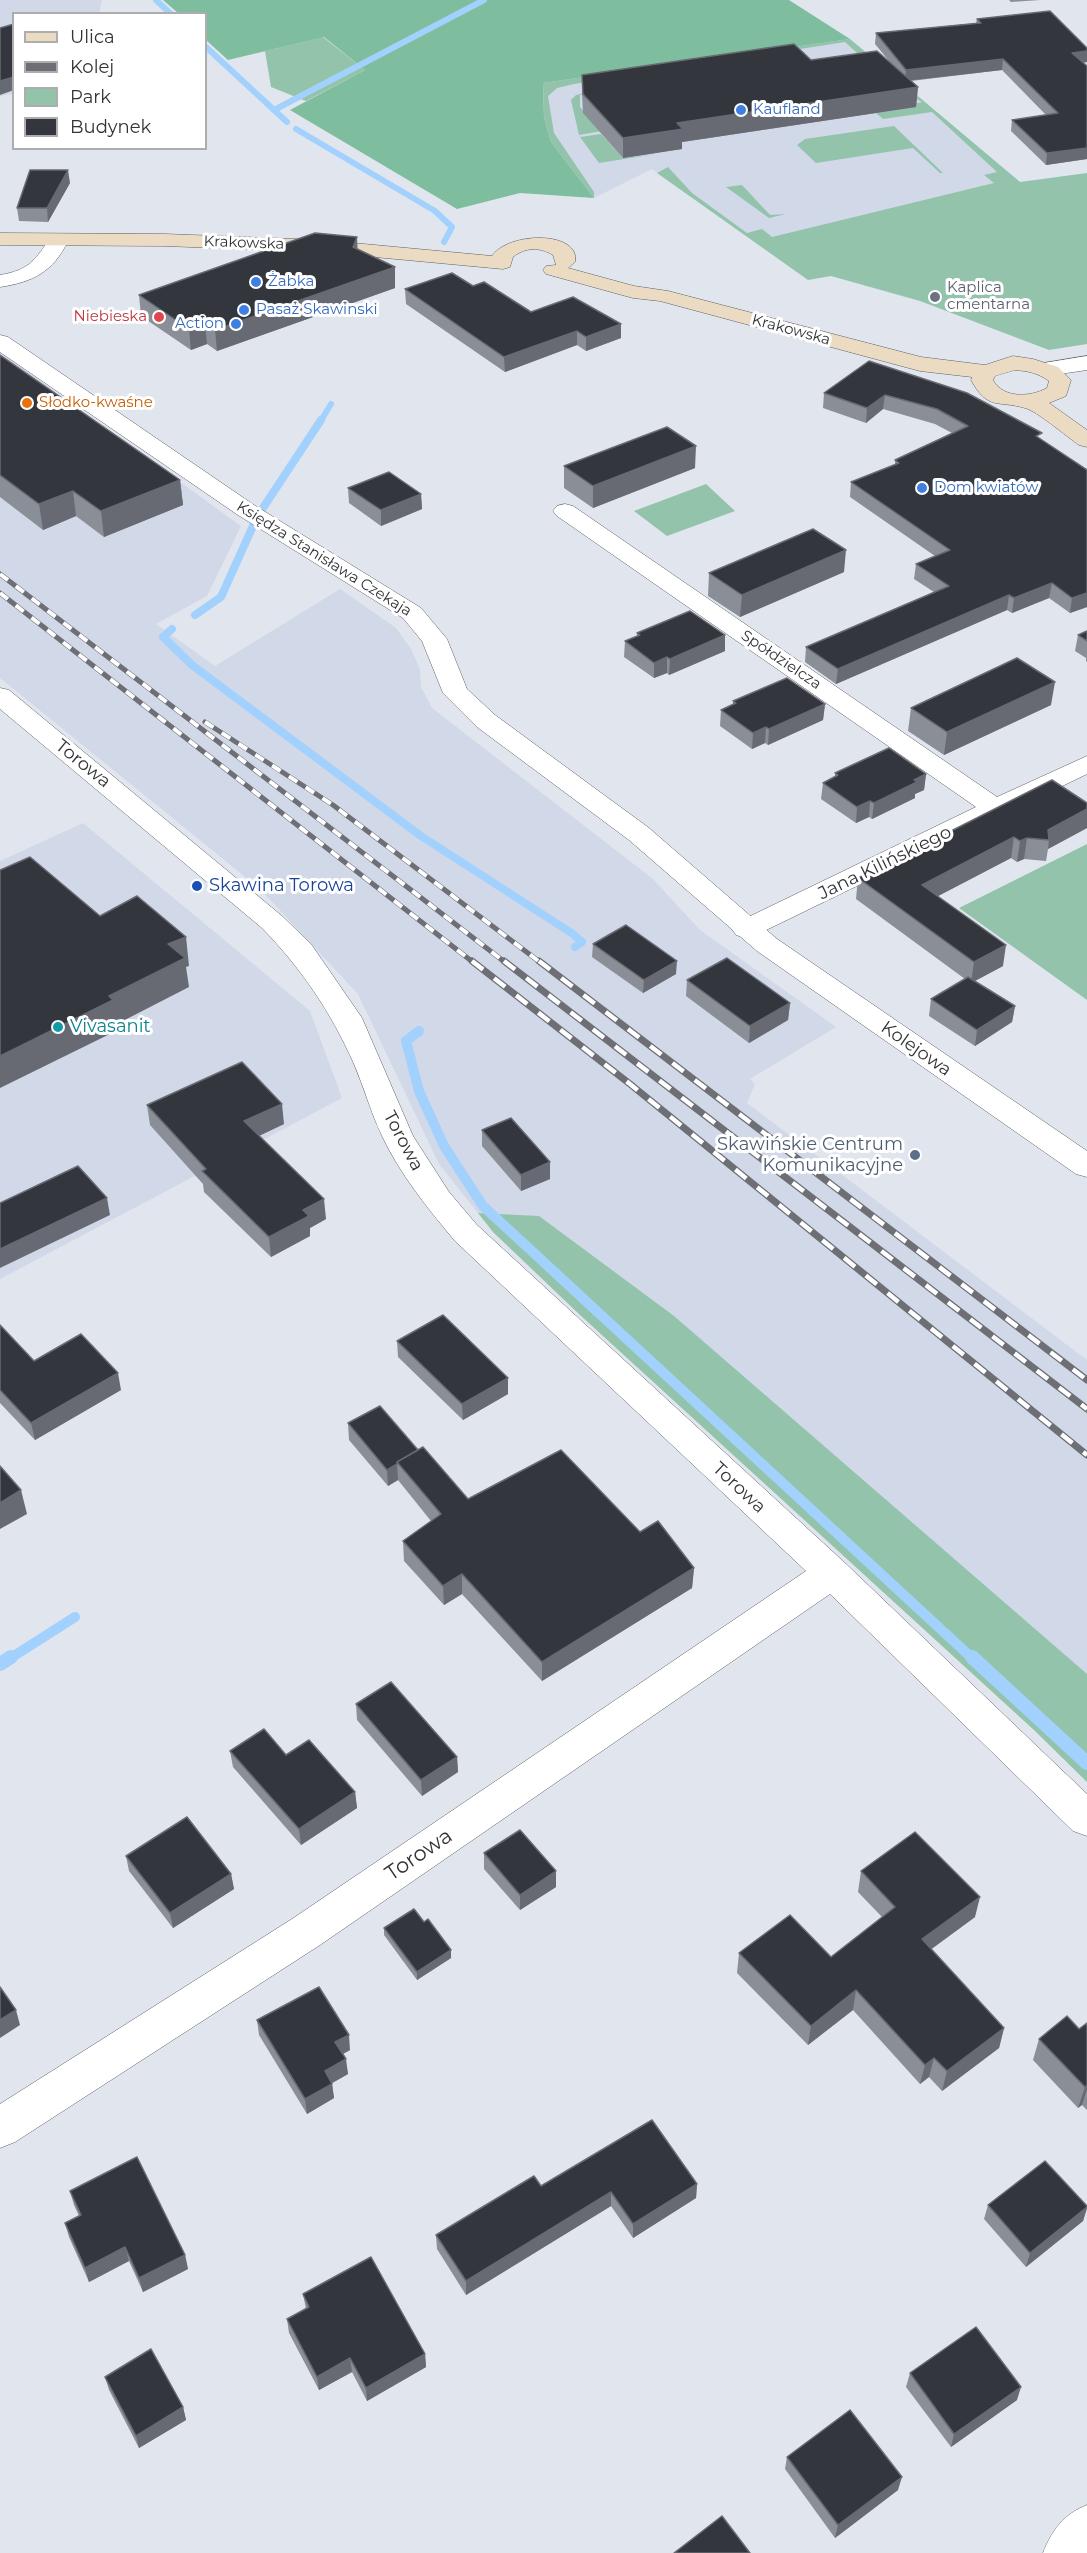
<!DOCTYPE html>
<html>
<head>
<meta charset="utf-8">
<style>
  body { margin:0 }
  #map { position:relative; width:1087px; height:2553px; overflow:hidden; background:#e1e5ee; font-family:Montserrat,sans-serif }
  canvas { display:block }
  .legend { position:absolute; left:12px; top:12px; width:195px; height:138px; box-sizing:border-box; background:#fff; border:2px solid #adadaf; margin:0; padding:8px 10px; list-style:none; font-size:18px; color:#323337 }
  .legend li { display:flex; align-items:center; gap:12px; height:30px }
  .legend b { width:30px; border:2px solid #adadaf }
</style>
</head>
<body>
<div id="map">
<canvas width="1087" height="2553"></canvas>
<ul class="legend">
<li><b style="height:8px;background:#ebdbc2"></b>Ulica</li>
<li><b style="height:8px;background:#6d6f75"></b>Kolej</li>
<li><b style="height:16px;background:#93c4ab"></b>Park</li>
<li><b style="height:16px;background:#33363d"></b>Budynek</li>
</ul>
</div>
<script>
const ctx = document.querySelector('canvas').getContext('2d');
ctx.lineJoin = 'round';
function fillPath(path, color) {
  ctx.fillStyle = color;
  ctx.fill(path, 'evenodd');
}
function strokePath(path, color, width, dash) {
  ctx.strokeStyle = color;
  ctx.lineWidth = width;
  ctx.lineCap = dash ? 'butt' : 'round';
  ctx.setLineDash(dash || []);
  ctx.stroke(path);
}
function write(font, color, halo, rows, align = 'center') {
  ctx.font = font + ' Montserrat,sans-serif';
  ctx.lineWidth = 6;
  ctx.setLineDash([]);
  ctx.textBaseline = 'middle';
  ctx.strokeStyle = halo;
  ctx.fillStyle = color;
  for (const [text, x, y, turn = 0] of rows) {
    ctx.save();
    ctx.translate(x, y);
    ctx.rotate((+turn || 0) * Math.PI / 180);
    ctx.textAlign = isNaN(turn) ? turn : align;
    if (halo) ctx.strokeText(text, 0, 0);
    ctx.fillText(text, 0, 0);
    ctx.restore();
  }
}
fillPath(new Path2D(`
  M0,0H102L99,13L14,14L13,94L0,96Z
  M850,39L1020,182L759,245L652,169L594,198L551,142L543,83Z
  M0,352L241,526L207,596L156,624L215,666L340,589L396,628L411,649L420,669L421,687L432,708L653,879L700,930L836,1027L750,1079L755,1084L747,1103L1087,1360V1782L1034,1730L493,1232L439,1164L358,994L260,889L0,678Z
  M83,823L310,1011L342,1098L0,1279V861Z`), '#d1d8e8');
fillPath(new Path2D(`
  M323,37L365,70L306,101L271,87L265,51Z
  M850,39L1020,182L1087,173V344L1049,350L920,301L831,276L808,280L657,173L668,167L692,193L747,233L762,229L772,237L994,183L984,175L997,172L932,112L883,119L876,113L915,107L913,104L922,102L913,97L917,101L911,102L845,42L574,84L557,88L548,96L554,133L594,192V198L551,142L544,117L543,83Z
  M593,91L595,92L580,95V107L602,131L579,135L571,100L576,95Z
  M894,126L943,173H940L913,148L816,163L797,145L805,139Z
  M601,134L623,158L656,154L599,163L580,137Z
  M742,185L770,215L786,214L769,218L726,187Z
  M706,484L735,511L667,536L634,511Z
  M1087,844V1000L959,908Z
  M478,1213L539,1216L674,1316L1087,1674V1782L1034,1730L580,1315L493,1232Z`), '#93c4ab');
fillPath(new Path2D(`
  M163,0H789L850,39L543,83L544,117L551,142L594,198L520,193L457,209L290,110L365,70L324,37L228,60L206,40V14L178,13Z`), '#7ebe9e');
strokePath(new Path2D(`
  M156,0L171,14
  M206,47L287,122
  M274,110L484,0
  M296,129L435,211L452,227L444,242
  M320,422L331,404`), '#a2d1fe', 6);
strokePath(new Path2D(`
  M195,615L221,597L257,517L321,420
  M172,629L163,637L192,665L421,836L573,934L582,942L575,947`), '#a2d1fe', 8);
strokePath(new Path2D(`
  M419,1031L406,1041L419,1091L444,1146L483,1206L973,1659
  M9,1659L75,1617`), '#a2d1fe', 10);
strokePath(new Path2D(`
  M972,1657L1087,1763
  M0,1664L11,1657`), '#a2d1fe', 14);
const minor = new Path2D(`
  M565,504L573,506L997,797L1087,756V774L756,935L746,938L736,935L732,929L736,923L976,807L557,516L553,511L557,506Z
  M0,688L9,690L282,916L311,944L362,1018L413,1136L449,1192L477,1225L845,1563L1087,1794V1836L1073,1831L830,1594L320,1945L15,2142L0,2148V2104L292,1919L806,1571L455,1241C428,1209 400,1174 382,1136C371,1113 364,1087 354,1064C331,1012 301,968 262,928L0,709Z
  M1087,2505V2553H1043C1052,2530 1064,2514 1087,2505Z`);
const tertiary = new Path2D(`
  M58,235L65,237L68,241C53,272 33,282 0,287V275C30,270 35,260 51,237Z
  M0,335L8,337L254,505L421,608L447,639L467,689L495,715L649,828L777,939L1087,1151V1177L1076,1174L757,951L629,840L477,727L443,693L422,641L403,618L238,515L0,352Z
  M1087,356V370L1046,376L1038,374L1035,369L1038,364Z`);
const secondary = new Path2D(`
  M0,233L165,234L321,240L492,256C509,231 581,231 575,262L568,268L634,286L668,291L921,357L985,365L1013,356L1033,359L1058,367L1071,380L1066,396L1049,403L1087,430V447L1079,445C1067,437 1037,411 1025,408C998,400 988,411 971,380L972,377L920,371L660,301L633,298L546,274L543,270L546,266L556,265L553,255C540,247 525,247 513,257L510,267L503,269L321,252L165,246L0,245ZM1015,370C1028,371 1038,373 1049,381L1047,388C1031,397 1003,399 993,380L995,376Z`);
strokePath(minor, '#5b5f67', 1);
strokePath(tertiary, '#5b5f67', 1);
strokePath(secondary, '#5b5f67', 1);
fillPath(minor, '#fff');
fillPath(tertiary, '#fff');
fillPath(secondary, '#ebdbc2');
const railFar1 = new Path2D(`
  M0,574L506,963
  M0,593L474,963
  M205,722L333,805L541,963`);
const rail = new Path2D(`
  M472,961L630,1084L1087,1455
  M504,961L1087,1409
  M539,961L1087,1380`);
strokePath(railFar1, '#6d6f75', 5);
strokePath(rail, '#6d6f75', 7);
strokePath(railFar1, '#fff', 4, [10]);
strokePath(rail, '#fff', 4.5, [14]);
fillPath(new Path2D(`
  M1009,0H1040L1011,2Z
  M977,19L1087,62L1083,63L1087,66V159L1046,165L1011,131L1012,120L1046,115L1002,70L911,81L918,87L916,107L682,142V149L623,158L583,113L582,94V75L811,60L889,61L875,44L876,33L976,23Z
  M70,183L48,222L19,221L17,208Z
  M358,249L395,267V288L217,351L207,344L191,350L141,316L139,295Z
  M473,286L531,312L621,338L586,351L577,345L505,372L406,304L405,289Z
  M0,355L180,480L183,505L104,537L76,516L43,530L0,497Z
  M869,361L1041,439L1087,607L1070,613L1049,598L1012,613L1007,610L836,684L805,662L806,647L934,592L914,579L916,564L935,556L850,497L851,482L895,465V460L952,433L935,424L883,409L866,423L823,408L824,393Z
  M564,466L695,468L593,508L564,488Z
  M348,488L421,494L422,509L381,526L349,503Z
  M844,572L740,617L708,596L709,573Z
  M1087,631V662L1086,661V658L1075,651L1078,635Z
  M637,633L725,635V651L669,675L667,673L654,678L624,657L625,641L637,636Z
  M733,701L825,704L823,720L768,745L765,743L752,749L720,726L721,710L733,704Z
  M1051,705L944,755L908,731L911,708Z
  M835,773L926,774L924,790L915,794V798L872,819L869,817L856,823L821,799L823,783L835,777Z
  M1087,803V828L1048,849L1046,861L1024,859L1017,862L1011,858L938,896L1003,966L975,981L1015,1006L1012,1022L975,1046L929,1016L931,999L965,979L856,899L858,878Z
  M593,944L676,974L643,993L592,957Z
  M687,980L790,1003L788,1020L749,1043L686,996Z
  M147,1105L284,1124L259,1136L326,1219L310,1228V1236L271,1257L204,1192L203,1184L150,1125Z
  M482,1130L550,1179L521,1191L482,1146Z
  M0,1325L34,1361L121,1390L35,1440L0,1403Z
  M397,1341L508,1394L463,1420L398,1357Z
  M348,1423L418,1450L468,1499L640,1532L694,1568L692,1588L542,1681L462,1594L444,1605L404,1561L403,1541L431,1521L398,1480L388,1486L349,1440Z
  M356,1704L457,1757L458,1772L422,1796L357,1720Z
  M230,1751L286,1755L355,1792L357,1808L301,1845L233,1767Z
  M484,1853L556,1871V1887L520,1910L484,1869Z
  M126,1856L231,1874L234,1889L173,1928L129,1871Z
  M861,1871L975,1917L931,1949L1004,2028L999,2048L942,2091L929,2077L920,2084L853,2010L808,2045L737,1973L739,1953L831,1957L882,1917L858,1892Z
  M424,1922L451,1950V1958L417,1980L384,1935V1928Z
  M257,2020L350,2050L343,2054L348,2074L332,2083L334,2098L307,2114L259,2035Z
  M1087,2023V2110L1082,2105L1078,2108L1033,2060L1039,2039L1079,2029Z
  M697,2184L696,2198L633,2238L611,2206L466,2295L437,2249L436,2235L541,2186Z
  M70,2191L185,2255L188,2269L143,2292L129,2261L89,2282L69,2237L65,2223L79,2216L74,2205Z
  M988,2205L1087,2206V2209L1083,2221L1026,2267L984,2219Z
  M303,2294L425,2354L426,2367L367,2401L352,2372L319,2390L289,2333L287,2319L306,2309Z
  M910,2373L1017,2400L951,2447L906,2387Z
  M105,2377L183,2407L186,2420L139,2448L109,2390Z
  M787,2457L898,2490L835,2538L785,2469Z`), '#8a8e96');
fillPath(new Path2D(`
  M1087,51V62L1071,64L1072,53Z
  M1003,59L1002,70L905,81L906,70Z
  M14,77V90L0,95V81Z
  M918,87L916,107L682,142V149L623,158V138L677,123Z
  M1087,148V159L1046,165L1047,153Z
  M68,170L70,183L48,222L47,208Z
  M357,237L358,258L353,247Z
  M395,267V288L217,351L215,330Z
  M205,323L207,344L191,350L189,329Z
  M621,324V338L586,351V337Z
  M577,331V345L505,372L504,357Z
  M885,395L883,409L866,423L867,408Z
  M696,446L695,468L593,508V486Z
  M180,480L183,505L104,537L101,511Z
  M73,491L76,516L43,530L39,504Z
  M421,494L422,509L381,526V510Z
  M846,550L844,572L740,617L742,595Z
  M1052,583L1049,598L1012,613L1014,598Z
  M1087,593V607L1070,613L1072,598Z
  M1009,595L1007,610L836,684L838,669Z
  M725,635V651L669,675L670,659Z
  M667,657V673L654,678V663Z
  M1055,682L1051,705L944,755L947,732Z
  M825,704L823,720L768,745L769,729Z
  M766,727L765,743L752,749L753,733Z
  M926,774L924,790L915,794V798L872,819L874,803Z
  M870,801L869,817L856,823L857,807Z
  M1087,809V828L1048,849L1049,840L1048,830Z
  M1014,837L1011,858L919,906L922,885Z
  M1027,838L1024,859L1017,862L1020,841Z
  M186,937L189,966L186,967L189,987L117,1024L118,1030L0,1088V1056L109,996L168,944Z
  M1006,945L1003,966L971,983L974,962Z
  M677,961L676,974L643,993L644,980Z
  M790,1003L788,1020L749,1043L750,1026Z
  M1015,1006L1012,1022L975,1046L977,1030Z
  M282,1104L284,1124L246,1142L244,1121Z
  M550,1162V1179L521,1191V1175Z
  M107,1198L110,1215L0,1268V1249Z
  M324,1199L326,1219L310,1228V1236L271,1257L269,1237L303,1210Z
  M118,1373L121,1390L35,1440L31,1423Z
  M508,1378V1394L463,1420L462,1404Z
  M397,1464L398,1480L388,1486L387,1470Z
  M21,1490L27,1514L0,1529V1503Z
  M694,1568L692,1588L542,1681V1662Z
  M462,1574V1594L444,1605L443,1586Z
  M457,1757L458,1772L422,1796L421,1780Z
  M355,1792L357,1808L301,1845L299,1829Z
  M556,1871V1887L520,1910V1895Z
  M231,1874L234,1889L173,1928L170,1913Z
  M980,1897L975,1917L918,1959L922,1939Z
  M451,1950V1958L417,1980V1972Z
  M856,1990L853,2010L808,2045L811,2026Z
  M16,2010L20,2025L0,2038V2020Z
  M1004,2028L999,2048L942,2091L947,2071Z
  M349,2035L350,2050L337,2057L335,2042Z
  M934,2058L929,2077L920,2084L925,2065Z
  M346,2059L348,2074L327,2086L325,2071Z
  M332,2084L334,2098L307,2114L305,2099Z
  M1087,2085V2089L1082,2105L1078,2108L1085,2087Z
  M697,2184L696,2198L633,2238V2224Z
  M611,2192V2206L466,2295V2281Z
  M1087,2207L1083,2221L1026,2267L1030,2253Z
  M125,2247L129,2261L89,2282L85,2268Z
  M185,2255L188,2269L143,2292L139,2278Z
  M425,2354L426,2367L367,2401L366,2388Z
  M350,2358L352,2372L319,2390L317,2377Z
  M1021,2387L1017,2400L951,2447L954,2434Z
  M183,2407L186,2420L139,2448L136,2436Z
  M902,2477L898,2490L835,2538L838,2525Z`), '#676a72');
const building = new Path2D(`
  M1050,11L1087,48V51L1072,53L1087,66V148L1047,153L1012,120L1058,113L1003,59L906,70L876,33L981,23L977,19Z
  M14,24V77L0,81V28Z
  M794,44L811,60L877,51L918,87L677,123L683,129L623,138L583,94L582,75Z
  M30,170H68L47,208H17Z
  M315,233L357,237L353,247L395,267L215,330L205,323L189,329L139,295Z
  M452,273L473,286L484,282L531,312L573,297L621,324L586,337L577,331L504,357L405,289Z
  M0,355L180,480L101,511L73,491L39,504L0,475Z
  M869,361L967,393L1042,433L1036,436L1087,470V593L1072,598L1052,583L1014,598L1009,595L838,669L806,647L949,586L916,564L950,550L851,482L899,463L895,460L968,426L937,409L885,395L867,408L824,393Z
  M667,427L696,446L593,486L564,466Z
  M389,472L421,494L381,510L348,488Z
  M813,529L846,550L742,595L709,573Z
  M690,611L725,635L670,659L667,657L654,663L625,641L640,635L637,633Z
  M1087,631V641L1078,635Z
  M1017,658L1055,682L947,732L911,708Z
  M787,678L825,704L769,729L766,727L753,733L721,710L736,703L733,701Z
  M889,748L926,774L914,780L917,782L874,803L870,801L857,807L823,783L838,775L835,773Z
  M1052,780L1087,803V809L1048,830L1049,840L1027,838L1020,841L1014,837L922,885L1006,945L974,962L858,878Z
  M30,857L100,916L137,896L186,937L168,944L185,958L109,996L113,1000L0,1056V870Z
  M626,925L677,961L644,980L593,944Z
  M727,958L790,1003L750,1026L687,980Z
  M968,977L1015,1006L977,1030L931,999Z
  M242,1062L282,1104L244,1121L324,1199L303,1210L309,1216L269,1237L202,1171L206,1169L147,1105Z
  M511,1118L550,1162L521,1175L482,1130Z
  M78,1166L107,1198L0,1249V1203Z
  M443,1315L508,1378L462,1404L397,1341Z
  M0,1325L34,1361L81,1334L118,1373L31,1423L0,1390Z
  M380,1406L418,1450L397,1462V1464L387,1470L348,1423Z
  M423,1447L468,1499L561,1450L640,1532L658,1521L694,1568L542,1662L462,1574L443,1586L403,1541L441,1514L397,1462Z
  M0,1466L21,1490L0,1503Z
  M391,1682L457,1757L421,1780L356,1704Z
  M264,1729L286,1755L309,1740L355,1792L299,1829L230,1751Z
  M187,1817L231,1874L170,1913L126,1856Z
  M520,1830L556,1871L520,1895L484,1853Z
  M915,1832L980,1897L922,1939L1004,2028L947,2071L934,2058L925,2065L856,1990L811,2026L739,1953L790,1915L831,1957L895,1907L861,1871Z
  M414,1909L424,1922L428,1919L451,1950L417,1972L384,1928Z
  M0,1987L16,2010L0,2020Z
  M319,1987L349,2035L335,2042L346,2059L325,2071L332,2084L305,2099L257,2020Z
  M1067,2016L1079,2029L1087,2023V2085L1085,2087L1039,2039Z
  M652,2120L697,2184L633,2224L611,2192L466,2281L436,2235L534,2176L541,2186Z
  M137,2157L185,2255L139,2278L125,2247L85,2268L65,2223L81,2215L70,2191Z
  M1045,2161L1087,2206V2207L1030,2253L988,2205Z
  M371,2257L425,2354L366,2388L350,2358L317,2377L287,2319L309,2307L303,2294Z
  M976,2327L1021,2387L954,2434L910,2373Z
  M151,2349L183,2407L136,2436L105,2377Z
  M850,2410L902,2477L838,2525L787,2457Z
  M722,2516L750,2553H674Z`);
fillPath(building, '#33363d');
strokePath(building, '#676a72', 1.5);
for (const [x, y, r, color] of [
  [741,110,6,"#3f7fe0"],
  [256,282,6,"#3f7fe0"],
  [935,297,6,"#6b7280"],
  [244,310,6,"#3f7fe0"],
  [159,317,6,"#e0444e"],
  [236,324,6,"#3f7fe0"],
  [27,403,6,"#e8710a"],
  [922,488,6,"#3f7fe0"],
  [197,886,6,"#1a4fb4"],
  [58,1027,6,"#0f9aa8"],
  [915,1155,6,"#5c6f8a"]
]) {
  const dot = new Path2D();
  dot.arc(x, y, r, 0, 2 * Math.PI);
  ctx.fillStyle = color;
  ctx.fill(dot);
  strokePath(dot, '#fff', 2);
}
write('15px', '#366cbe', '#fff', [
  ["Kaufland",753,110],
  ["Żabka",268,282],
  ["Pasaż Skawinski",256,310],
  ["Action",224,324,"right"],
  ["Dom kwiatów",934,488]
], 'left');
write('15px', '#323337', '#fff', [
  ["Krakowska",244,243,2],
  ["Krakowska",791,330,15],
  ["Księdza Stanisława Czekaja",324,559,32],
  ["Spółdzielcza",781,660,34]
]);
write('15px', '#5b616d', '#fff', [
  ["Kaplica",947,288],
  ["cmentarna",947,305]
], 'left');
write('15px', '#be3a42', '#fff', [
  ["Niebieska",147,317]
], 'right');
write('15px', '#c56008', '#fff', [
  ["Słodko-kwaśne",39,403]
], 'left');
write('18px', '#323337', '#fff', [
  ["Torowa",83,764,39],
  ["Jana Kilińskiego",885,863,-26],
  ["Kolejowa",916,1049,35],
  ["Torowa",403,1141,62],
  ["Torowa",739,1488,43]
]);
write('18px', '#164399', '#fff', [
  ["Skawina Torowa",209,886]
], 'left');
write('18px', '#0d838f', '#fff', [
  ["Vivasanit",70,1027]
], 'left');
write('18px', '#4e5e75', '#fff', [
  ["Skawińskie Centrum",903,1145],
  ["Komunikacyjne",903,1166]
], 'right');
write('21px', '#323337', '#fff', [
  ["Torowa",419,1855,-34]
]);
</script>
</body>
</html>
